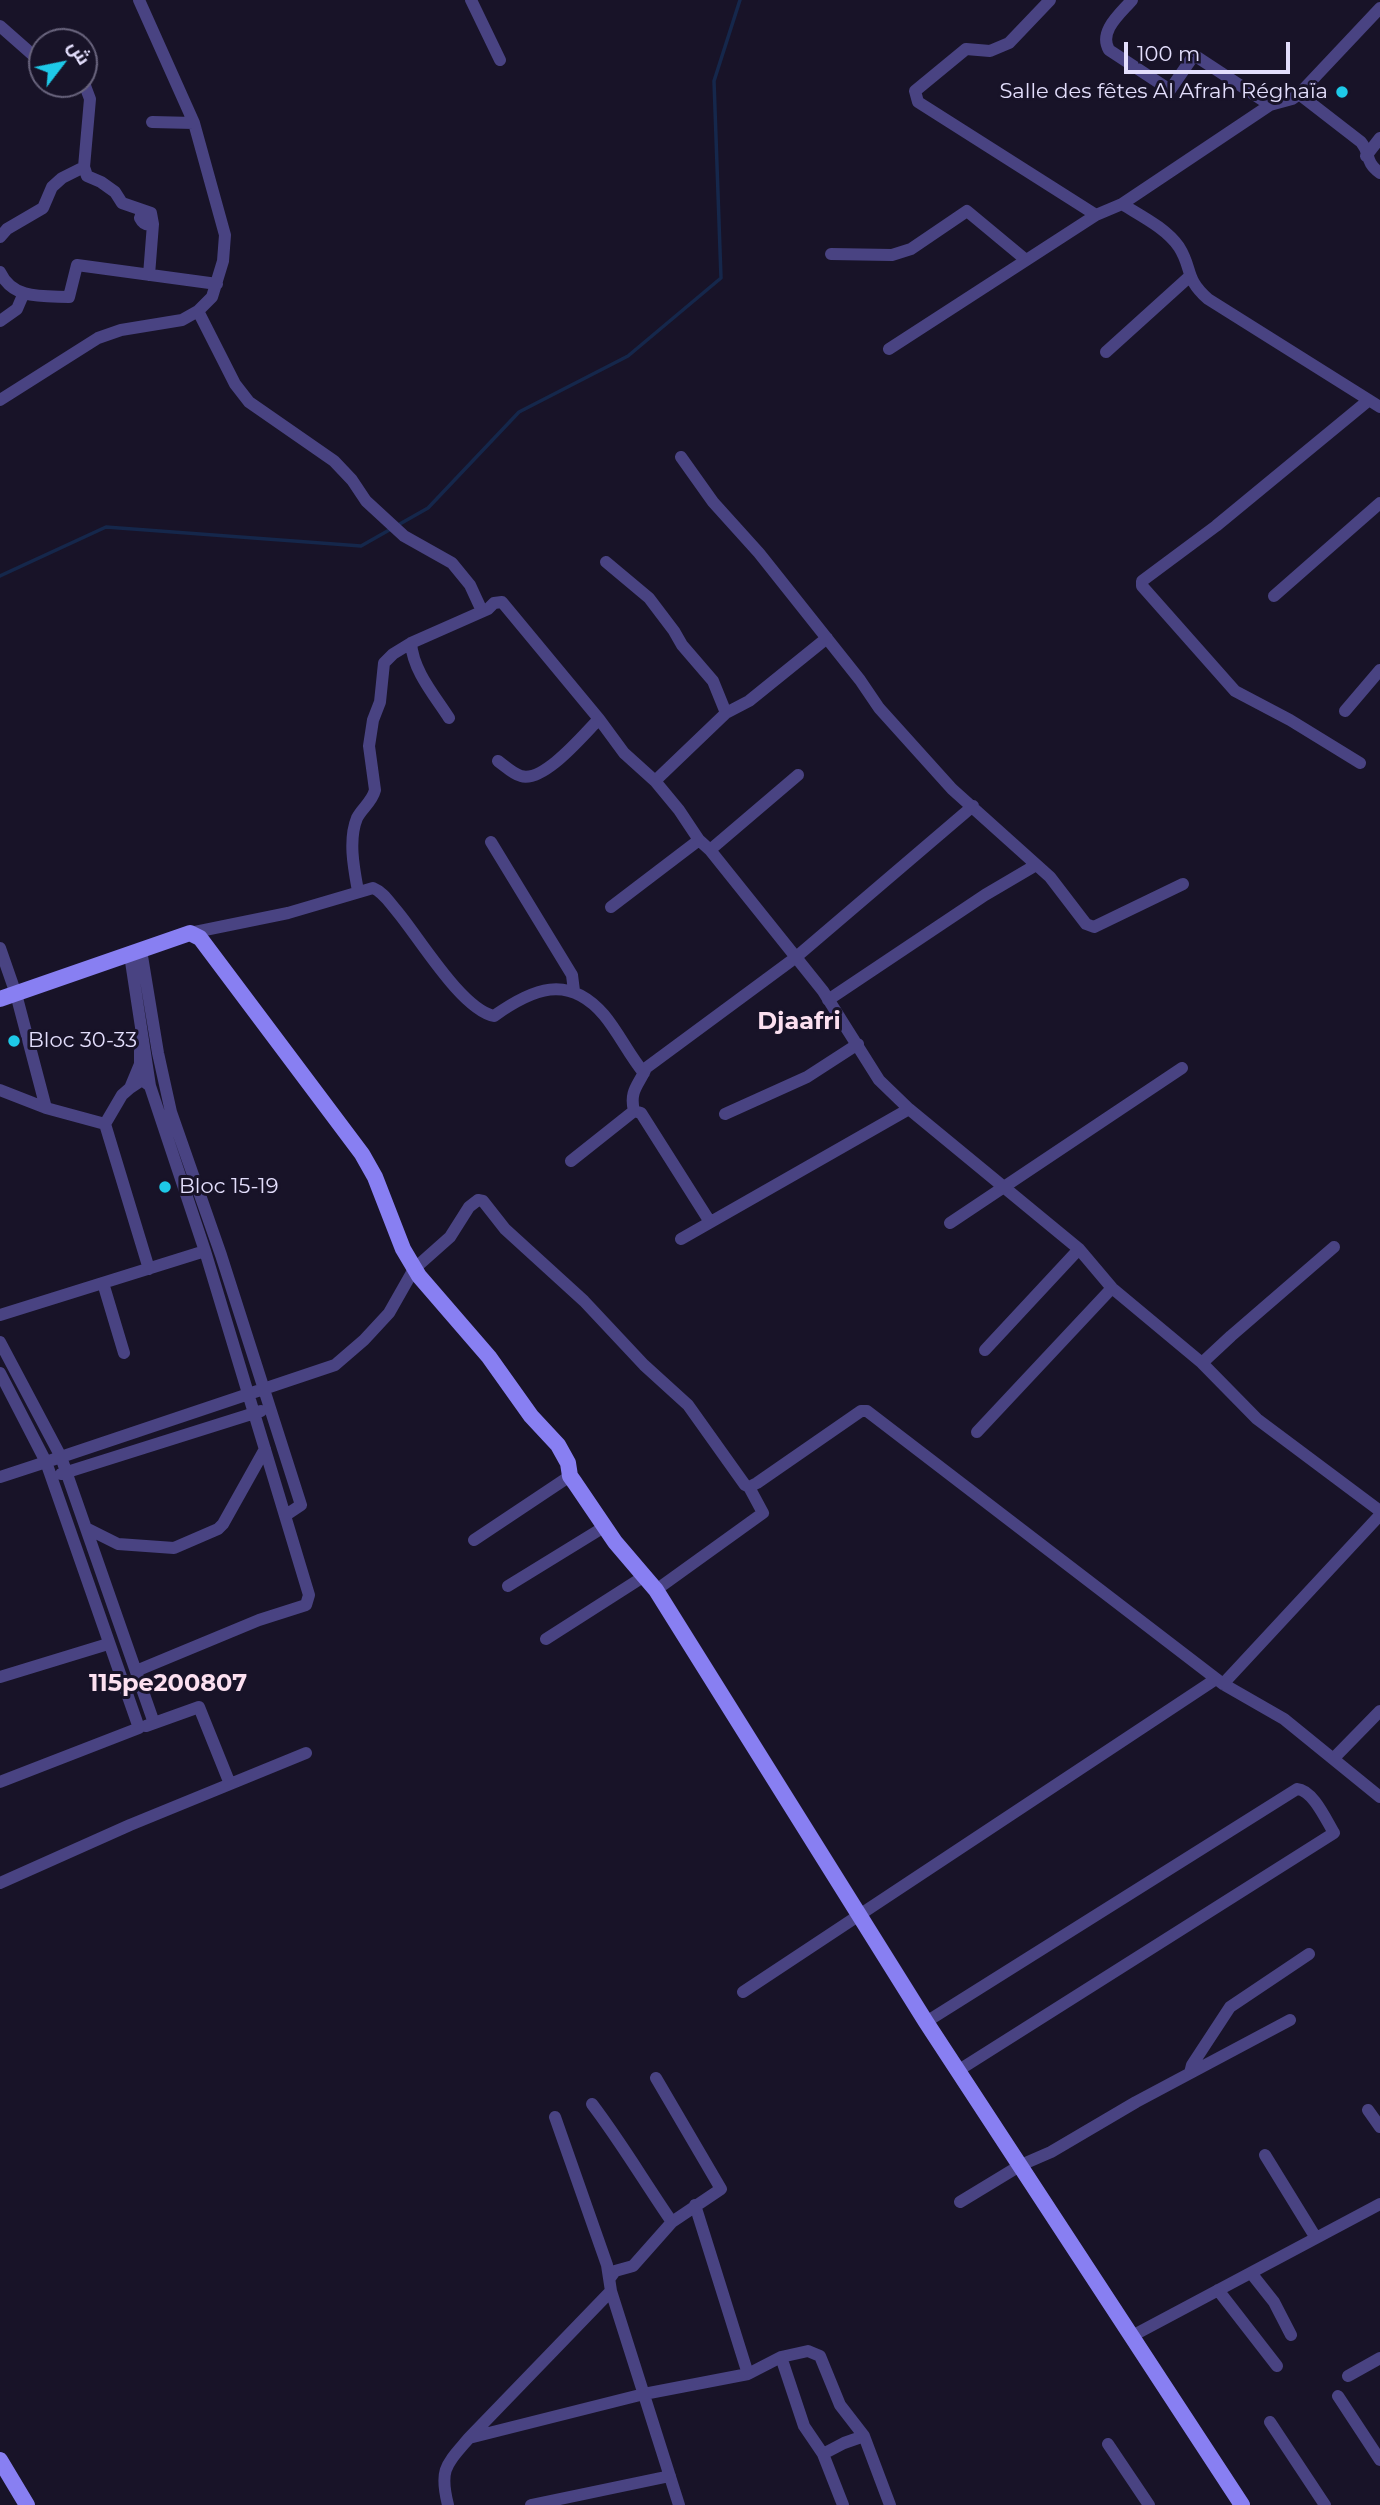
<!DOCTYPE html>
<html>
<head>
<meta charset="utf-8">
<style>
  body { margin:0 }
  #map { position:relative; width:1380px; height:2505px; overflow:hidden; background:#181328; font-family:Montserrat,Cairo,sans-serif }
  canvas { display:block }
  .north { position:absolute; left:28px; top:28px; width:70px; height:70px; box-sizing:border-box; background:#181328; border:2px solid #69647d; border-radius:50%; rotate:58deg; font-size:19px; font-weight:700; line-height:28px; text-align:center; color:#e3defc }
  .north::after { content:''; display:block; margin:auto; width:24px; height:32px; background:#1ec9e8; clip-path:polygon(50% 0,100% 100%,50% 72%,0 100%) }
  .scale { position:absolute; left:1124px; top:42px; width:166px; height:32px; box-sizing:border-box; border:4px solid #e3defc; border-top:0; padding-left:9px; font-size:21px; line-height:24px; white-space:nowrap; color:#e3defc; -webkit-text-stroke:5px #181328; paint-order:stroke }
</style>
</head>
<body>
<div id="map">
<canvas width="1380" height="2505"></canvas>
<div class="north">ش</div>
<div class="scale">100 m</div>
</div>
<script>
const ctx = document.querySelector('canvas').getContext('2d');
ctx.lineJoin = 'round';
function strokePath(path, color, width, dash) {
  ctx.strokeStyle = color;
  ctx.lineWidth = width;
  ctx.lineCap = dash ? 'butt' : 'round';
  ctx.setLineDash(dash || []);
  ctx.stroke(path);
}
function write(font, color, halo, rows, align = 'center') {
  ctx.font = font + ' Montserrat,sans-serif';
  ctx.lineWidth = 6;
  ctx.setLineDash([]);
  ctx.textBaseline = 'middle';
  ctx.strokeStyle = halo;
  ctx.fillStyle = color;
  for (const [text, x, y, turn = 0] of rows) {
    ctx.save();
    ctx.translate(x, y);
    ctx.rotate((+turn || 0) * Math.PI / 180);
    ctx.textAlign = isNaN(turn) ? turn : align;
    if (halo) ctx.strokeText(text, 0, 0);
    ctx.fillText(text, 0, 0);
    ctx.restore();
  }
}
strokePath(new Path2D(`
  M398,525L428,508L519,412L628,356L721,278L714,81L740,0
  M0,576L106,527L361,546L391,529`), '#15274b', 3.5);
strokePath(new Path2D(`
  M471,0L500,60
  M1050,0L1009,43L990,51L966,49L915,91L918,102L1096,215
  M1132,0C1121,13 1098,31 1109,50L1170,90L1194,55L1270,105
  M0,26L42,63
  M84,83L90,99L84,167L87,176L101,182L115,192L122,203L151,213L153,224C146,226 143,224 140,218L143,210
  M1299,94L1361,142C1371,154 1364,161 1380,173
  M152,122L194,123
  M1366,156L1380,138
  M1122,204C1141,216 1166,228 1179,247C1193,269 1184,278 1208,299L1380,407
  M0,237L7,229L43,208L52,187L62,178L84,167
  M831,254L892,255L911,249L967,211L1026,260
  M0,272C13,300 43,296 69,297L77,265L217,284
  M149,275L153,224
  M198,311L235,384L249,402L334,461L352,480L366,501L404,536L452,563L470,585L482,611
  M0,321L17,309L23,295
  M889,349L1096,215L1122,204L1270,105L1292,99L1299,94L1380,8
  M1106,352L1189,277
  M0,400L98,338L121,330L182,320L198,311L212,297L223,261L225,235L194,123L139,0
  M681,457L713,502L759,553L860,680L879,708L952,789L1050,877L1086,924L1094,927L1183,884
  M606,562L649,598L674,631L682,645L713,681L726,713
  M1274,596L1380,503
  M411,643C413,671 435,696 449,718
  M1345,711L1380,670
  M498,761C505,766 513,774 521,776C544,783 584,734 599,719
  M1360,763L1290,720L1235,691L1142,586V581L1216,526L1369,400
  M655,781L726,713L749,701L827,638
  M491,842L572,975L574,991
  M710,850L798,775
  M358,891C354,869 348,840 357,818C362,808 372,802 375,790L369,746L373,720L380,702L384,663L393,654L411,643L488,609L494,603L502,602L599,719L624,753L655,781L679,810L699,840L710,850L823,991L879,1080L909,1109L1079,1249L1112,1288L1202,1363L1257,1419L1380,1511
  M611,907L699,840
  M190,933L288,913L373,888C383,892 389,902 396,910C419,937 461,1009 494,1016C532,989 568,973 604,1015C619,1033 629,1055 644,1073
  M0,948L16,994L46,1108
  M141,950L158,1053L171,1112L221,1255L301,1505L286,1515
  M130,955L150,1086L205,1251L309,1595L306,1605L259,1620L136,1671
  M828,1000L985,895L1036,865
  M140,1051V1064L130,1088L142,1080L150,1086
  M0,1090L46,1108L105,1124L149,1269
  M725,1114L807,1077L858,1044
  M105,1124L122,1095L130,1088
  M571,1161L634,1111
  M710,1222L641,1113L634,1111C629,1090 639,1085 646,1068L795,958L973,806
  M950,1223L1182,1068
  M681,1239L909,1109
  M103,1283L124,1353
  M0,1315L205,1251
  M0,1342L61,1457L154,1723
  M985,1350L1079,1249
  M1202,1363L1231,1336L1334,1247
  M0,1373L46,1462L335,1365L364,1340L389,1313L414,1269L450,1237L469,1207L478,1200L483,1201L505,1229L584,1301L644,1365L688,1405L745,1485L749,1487L757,1483L861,1411H867L1223,1684L1284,1719L1380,1797
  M977,1432L1112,1288
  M61,1474L261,1411
  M0,1477L46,1462L139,1728L0,1782
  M86,1528L118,1544L174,1548L218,1529L223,1524L265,1449
  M474,1540L570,1476
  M508,1586L604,1527
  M656,1590L763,1513L749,1487
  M546,1639L643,1577
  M0,1677L108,1644
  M1223,1684L1380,1515
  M146,1726L199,1707L230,1784
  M1333,1759L1380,1711
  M0,1883L130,1825L306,1753
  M743,1992L1216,1679
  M926,2022L1297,1789C1313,1790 1326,1820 1334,1833L959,2070
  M1190,2073L1192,2065L1230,2007L1309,1954
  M592,2104C621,2142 645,2183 672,2222
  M1368,2110L1380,2127
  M555,2117L607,2265L611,2291L679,2505
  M1265,2155L1316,2238
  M960,2202L1021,2165L1051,2152L1136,2102L1290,2020
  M695,2205L748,2374
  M1251,2273L1274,2302L1291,2335
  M610,2278L615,2271L633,2266L672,2222L721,2189L656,2078
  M1218,2290L1277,2366
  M1132,2336L1380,2204
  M781,2357L804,2426L823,2454L843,2505
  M1348,2376L1380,2358
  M1338,2396L1380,2460
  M1270,2422L1325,2505
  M469,2438L644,2394L748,2374L781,2357L808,2351L820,2356L840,2405L864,2436
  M1108,2444L1149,2505
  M823,2454L844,2443L864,2436L890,2505
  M448,2505C439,2469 446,2465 469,2438L611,2291
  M531,2505L670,2476`), '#494382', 12);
strokePath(new Path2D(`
  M0,999L190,933L200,938L362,1154L375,1177L403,1249L419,1276L489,1357L531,1416L558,1445L568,1463L570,1476L575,1483L615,1542L656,1590L926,2022L1242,2505
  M0,2460L27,2505`), '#887ff2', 16);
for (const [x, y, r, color] of [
  [1342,92,7,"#1ec9e8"],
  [14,1041,7,"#1ec9e8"],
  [165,1187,7,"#1ec9e8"]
]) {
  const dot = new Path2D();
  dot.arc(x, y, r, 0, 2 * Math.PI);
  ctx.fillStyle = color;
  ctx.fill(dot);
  strokePath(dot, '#181328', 2.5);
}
write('21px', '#e3defc', '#181328', [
  ["Salle des fêtes Al Afrah Réghaïa",1328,92,"right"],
  ["Bloc 30-33",28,1041],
  ["Bloc 15-19",179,1187]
], 'left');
write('bold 24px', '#fce0f0', '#181328', [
  ["Djaafri",799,1022],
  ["115pe200807",168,1684]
]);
</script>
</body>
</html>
